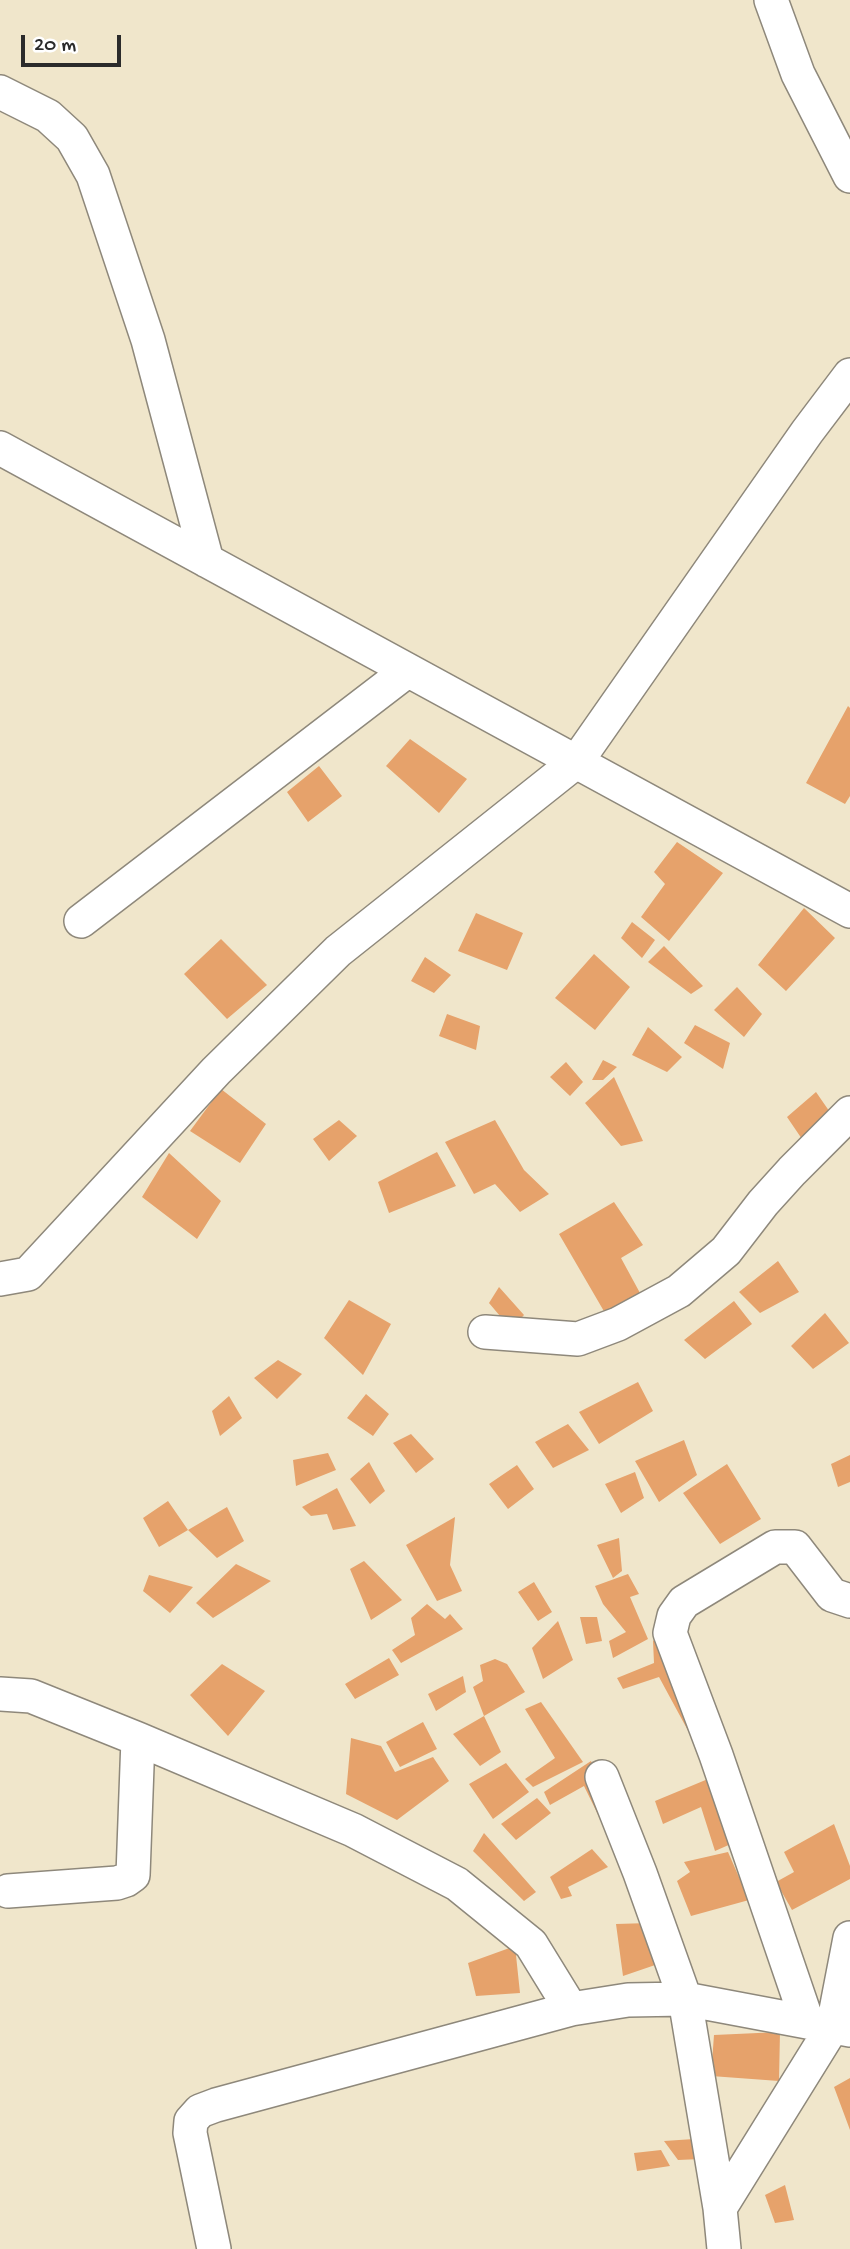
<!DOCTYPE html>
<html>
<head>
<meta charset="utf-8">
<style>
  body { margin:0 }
  #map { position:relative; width:850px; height:2249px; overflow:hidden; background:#f0e6cb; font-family:"Gochi Hand",sans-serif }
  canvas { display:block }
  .scale { position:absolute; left:21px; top:35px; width:100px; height:32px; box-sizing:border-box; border:4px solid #2b2b2b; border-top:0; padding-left:9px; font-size:21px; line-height:24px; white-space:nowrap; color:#2b2b2b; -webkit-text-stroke:5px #fff; paint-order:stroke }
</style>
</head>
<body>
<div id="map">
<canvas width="850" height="2249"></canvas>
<div class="scale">20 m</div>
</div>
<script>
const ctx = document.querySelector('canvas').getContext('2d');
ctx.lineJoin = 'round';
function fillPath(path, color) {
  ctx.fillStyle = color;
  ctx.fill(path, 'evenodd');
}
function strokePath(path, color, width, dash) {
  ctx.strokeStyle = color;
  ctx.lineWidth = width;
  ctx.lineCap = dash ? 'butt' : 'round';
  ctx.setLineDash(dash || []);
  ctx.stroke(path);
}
fillPath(new Path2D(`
  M848,706L850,708V796L845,804L806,783Z
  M410,739L467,779L439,813L386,766Z
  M319,766L342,796L308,822L287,792Z
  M677,842L723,873L669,941L641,917L665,884L654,872Z
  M804,908L835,938L786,991L758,965Z
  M476,913L523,933L507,970L458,951Z
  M632,922L655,940L642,958L621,938Z
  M221,939L267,985L227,1019L184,974Z
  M664,946L703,986L691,994L648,962Z
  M594,954L630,987L595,1030L555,998Z
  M425,957L451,975L434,993L411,981Z
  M737,987L762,1014L744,1037L714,1010Z
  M447,1014L480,1026L476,1050L439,1036Z
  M695,1025L730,1043L723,1069L684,1043Z
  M648,1027L682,1057L667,1072L632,1055Z
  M603,1060L617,1067L603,1080H592Z
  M566,1062L583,1082L570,1096L550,1077Z
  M614,1077L643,1141L621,1146L585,1103Z
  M221,1089L266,1124L240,1163L190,1131Z
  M816,1092L834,1118L804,1142L787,1117Z
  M339,1120L357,1136L329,1161L313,1139Z
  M495,1120L524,1170L549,1194L520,1212L495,1184L474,1194L445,1142Z
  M437,1152L456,1186L389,1213L378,1182Z
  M169,1153L221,1201L197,1239L142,1197Z
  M614,1202L643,1245L621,1258L640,1293L605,1313L559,1234Z
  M778,1261L799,1292L760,1313L739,1292Z
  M499,1287L524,1315L511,1329L489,1303Z
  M349,1300L391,1324L363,1375L324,1338Z
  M734,1301L752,1324L705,1359L684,1340Z
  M825,1313L849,1343L813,1369L791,1346Z
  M278,1360L302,1374L277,1399L254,1378Z
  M638,1382L653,1411L599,1444L579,1412Z
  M366,1394L389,1414L373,1436L347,1418Z
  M229,1396L242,1418L220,1436L212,1411Z
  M568,1424L589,1450L553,1468L535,1442Z
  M411,1434L434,1459L416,1473L393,1443Z
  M684,1440L697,1475L659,1502L635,1461Z
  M328,1453L336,1470L296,1486L293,1460Z
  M850,1455V1482L838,1487L831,1464Z
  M369,1462L385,1491L370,1504L350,1479Z
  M727,1464L761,1519L720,1544L683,1493Z
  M517,1465L534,1489L508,1509L489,1484Z
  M635,1472L644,1498L621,1513L605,1484Z
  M337,1488L356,1526L333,1530L327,1514L311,1516L302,1507Z
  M168,1501L188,1530L227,1507L244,1541L217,1558L188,1530L159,1547L143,1518Z
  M455,1517L450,1565L462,1591L437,1601L406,1545Z
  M619,1538L622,1571L613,1578L597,1545Z
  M364,1561L402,1600L371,1620L350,1569Z
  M236,1564L271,1581L213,1618L196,1603Z
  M628,1574L639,1594L630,1597L648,1639L613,1658L609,1641L626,1632L603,1604L595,1586Z
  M149,1575L193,1587L170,1613L143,1591Z
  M534,1582L552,1612L538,1621L518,1592Z
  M427,1604L445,1619L450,1614L463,1629L401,1663L392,1650L415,1635L411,1618Z
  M580,1617H597L602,1641L586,1644Z
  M558,1621L573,1660L543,1679L532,1648Z
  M662,1632L699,1751L659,1677L623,1689L617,1678L654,1663L653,1641Z
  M389,1658L399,1675L355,1699L345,1684Z
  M495,1659L507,1664L525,1692L484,1716L473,1687L483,1681L480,1665Z
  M222,1664L265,1691L228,1736L190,1695Z
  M463,1676L466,1692L436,1711L428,1694Z
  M541,1702L583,1762L533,1787L525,1779L555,1758L525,1709Z
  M484,1716L501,1752L480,1766L453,1734Z
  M423,1722L437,1749L400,1767L386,1742Z
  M351,1738L381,1746L395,1772L433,1757L449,1781L397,1820L346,1794Z
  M591,1761L621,1833L605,1829L584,1786L550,1805L544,1792Z
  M506,1763L529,1792L493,1819L469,1784Z
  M720,1774L740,1840L715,1851L701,1807L663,1824L655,1801Z
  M537,1798L551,1813L516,1840L501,1824Z
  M834,1824L850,1866V1879L792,1910L776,1882L794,1872L784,1852Z
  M484,1833L536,1892L524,1901L473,1851Z
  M592,1849L608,1867L568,1887L572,1896L561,1899L550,1877Z
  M728,1852L749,1900L691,1916L677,1881L690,1872L684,1862Z
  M649,1923L661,1963L623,1976L616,1924Z
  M515,1946L520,1993L476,1996L468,1963Z
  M780,2032L779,2081L711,2076L714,2035Z
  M850,2078V2130L834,2087Z
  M694,2139L701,2159L678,2160L664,2141Z
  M661,2150L670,2166L637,2171L634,2153Z
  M785,2185L794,2220L775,2223L765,2195Z`), '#e6a26b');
const minor = new Path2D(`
  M771,0L798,74L850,176
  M0,92L48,116L72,138L93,175L148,340L207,561
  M0,448L850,911
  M81,921L407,671
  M0,1279L28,1274L216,1071L338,951L577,761L807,432L850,375
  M485,1332L578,1339L618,1324L679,1291L726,1251L763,1203L792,1171L850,1113
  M0,1694L31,1696L138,1739L353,1830L457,1884L531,1944L571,2009
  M602,1777L640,1873L685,1999L720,2208L724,2249
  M8,1891L117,1883L126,1880L133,1875L138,1739
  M807,2021L716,1755L670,1633L674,1616L684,1602L775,1547H795L832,1595L850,1601
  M720,2208L833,2026L850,1938
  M214,2249L190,2133L191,2121L200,2111L216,2105L571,2009L628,2000L685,1999L850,2030`);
strokePath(minor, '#8e887b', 36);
strokePath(minor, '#fff', 33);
</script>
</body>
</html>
